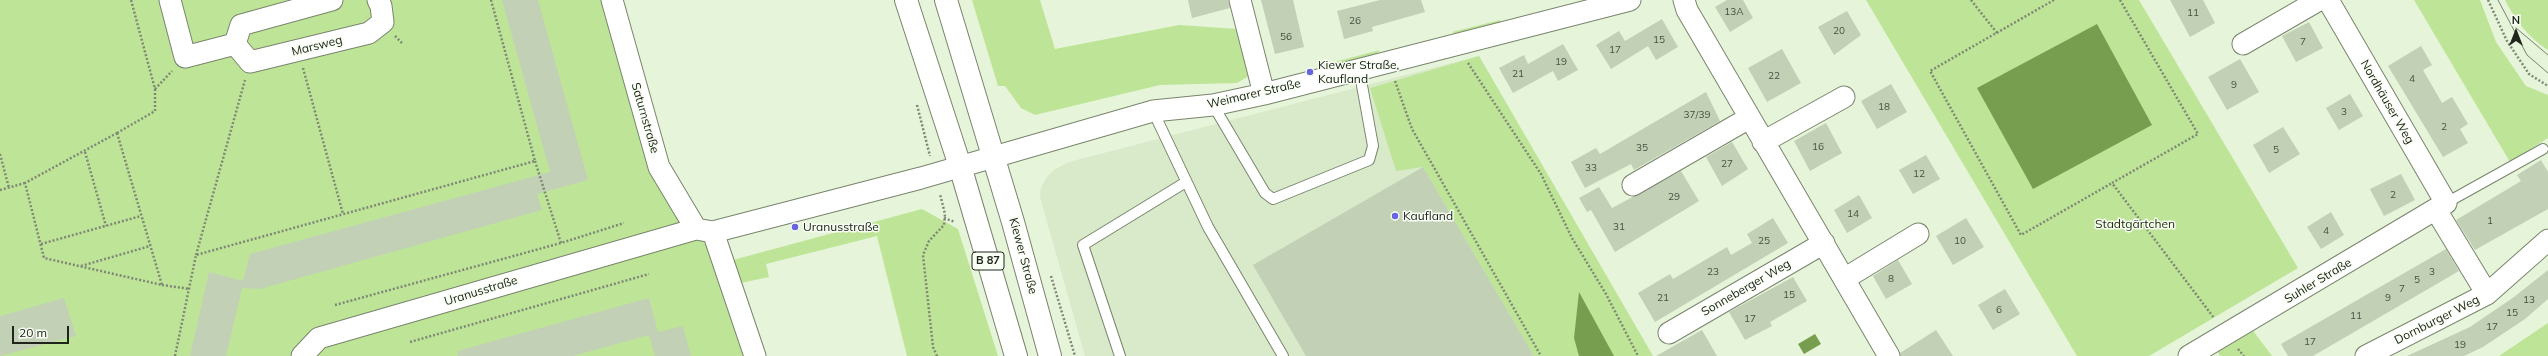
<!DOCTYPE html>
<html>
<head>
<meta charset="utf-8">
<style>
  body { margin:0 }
  #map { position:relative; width:2548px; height:356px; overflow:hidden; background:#e6f4d9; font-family:Mulish,sans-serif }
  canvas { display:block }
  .north { position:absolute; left:2496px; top:12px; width:40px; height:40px; -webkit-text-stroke:3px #f8fef3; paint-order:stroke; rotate:0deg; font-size:11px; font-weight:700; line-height:16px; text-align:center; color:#20251b }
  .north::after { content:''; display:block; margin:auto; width:14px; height:18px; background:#20251b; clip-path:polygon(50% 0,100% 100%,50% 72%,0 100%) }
  .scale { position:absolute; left:12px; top:326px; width:57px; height:18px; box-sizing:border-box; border:2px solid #20251b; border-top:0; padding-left:5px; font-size:12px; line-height:14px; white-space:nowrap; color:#20251b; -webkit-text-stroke:3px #f8fef3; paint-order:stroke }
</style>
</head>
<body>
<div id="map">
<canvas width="2548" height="356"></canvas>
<div class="north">N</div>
<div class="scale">20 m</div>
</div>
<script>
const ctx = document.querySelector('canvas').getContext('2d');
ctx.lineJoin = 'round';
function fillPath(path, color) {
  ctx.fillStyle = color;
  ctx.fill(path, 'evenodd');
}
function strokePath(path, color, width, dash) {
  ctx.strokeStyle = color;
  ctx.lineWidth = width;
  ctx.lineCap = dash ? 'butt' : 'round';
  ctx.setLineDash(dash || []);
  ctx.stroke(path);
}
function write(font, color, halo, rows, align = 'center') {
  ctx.font = font + ' Mulish,sans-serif';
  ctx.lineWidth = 3;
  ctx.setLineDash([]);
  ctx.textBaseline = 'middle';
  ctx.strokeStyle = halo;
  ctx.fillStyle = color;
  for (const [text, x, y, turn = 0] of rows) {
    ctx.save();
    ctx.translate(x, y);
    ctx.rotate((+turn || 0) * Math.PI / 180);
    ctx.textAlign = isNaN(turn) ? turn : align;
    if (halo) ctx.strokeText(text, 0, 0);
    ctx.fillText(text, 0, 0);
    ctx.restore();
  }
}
fillPath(new Path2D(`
  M1479,56L1653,356H1085L1040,197L1041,188L1046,178L1054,170L1069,162Z`), '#d8eac9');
fillPath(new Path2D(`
  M0,0H611L659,167L713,232L755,356H0Z
  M972,0H1040L1055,49L1179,25L1238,29L1249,76L1237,83L1160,85L1035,115L1021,108L1005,86H998Z
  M1866,0H2139L2298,268L2149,356H2077Z
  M2414,0H2480L2496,42L2526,86L2548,95V138L2510,162Z
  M2505,0H2548V50C2529,38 2515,20 2505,0Z
  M1500,20L1502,26L1458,35L1452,32Z
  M1380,50L1375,56L1336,66L1334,62Z
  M1479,56L1653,356H1534L1423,167L1396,171L1370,88Z
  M922,209L958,229L998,356H907L877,236L766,264L769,277L741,283L733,260Z
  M2548,323V356H2499Z
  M2251,328L2272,356H2220L2217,351Z`), '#bee597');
fillPath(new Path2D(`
  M2097,24L2152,125L2033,189L1977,88Z
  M1579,292L1614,356H1579L1574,338Z
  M1815,334L1821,344L1804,354L1798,344Z`), '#779e4e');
fillPath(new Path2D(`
  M502,0H538L588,180L537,194L542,210L260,289L242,288L226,356H190L209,272L243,281L250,254L550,172Z
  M1188,0H1228L1230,8L1192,18Z
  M1261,0H1293L1304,47L1275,54Z
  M1380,0H1421L1425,12L1372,27L1373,31L1344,39L1337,11Z
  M1727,0H1743L1753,18L1730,32L1715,7Z
  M2170,0H2203L2215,23L2190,37Z
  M1847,11L1861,35L1834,55L1818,27Z
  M1662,19L1678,47L1656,60L1648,46L1611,69L1596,45L1619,31L1625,41Z
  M2309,22L2323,48L2296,62L2282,36Z
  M1563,44L1578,70L1558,81L1553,71L1513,93L1499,68L1524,55L1528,64Z
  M2421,46L2432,65L2423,70L2442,103L2452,97L2468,124L2460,129L2468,143L2443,157L2388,66Z
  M1782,49L1801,83L1767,102L1748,68Z
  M2240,59L2259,92L2227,110L2208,77Z
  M1891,84L1907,112L1877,129L1861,101Z
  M1706,92L1720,121L1634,170L1631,164L1585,188L1571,162L1596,148L1600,154Z
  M2350,94L2363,116L2339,130L2326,108Z
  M1826,123L1842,153L1810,171L1794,141Z
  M2283,127L2300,154L2269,173L2253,145Z
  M1732,142L1748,169L1722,186L1706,157Z
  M1926,155L1940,179L1913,194L1899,170Z
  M2541,160L2548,172V209L2475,250L2456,220L2521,181L2517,175Z
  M1423,167L1534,356H1306L1253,265Z
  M1681,171L1699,201L1615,252L1591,210L1587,212L1579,198L1599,187L1612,208Z
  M2401,174L2415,200L2384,216L2370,189Z
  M1859,195L1872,218L1847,233L1834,210Z
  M2331,212L2344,235L2321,249L2307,227Z
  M1773,218L1788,243L1655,322L1638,293L1670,274L1673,279L1727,247L1731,255L1752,243L1747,234Z
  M1966,218L1984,247L1953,265L1936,236Z
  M2446,249L2459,271L2313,356H2288L2281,344Z
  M1898,260L1912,284L1886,299L1873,276Z
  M2548,270V299L2525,319L2483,347L2464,356H2407L2470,327L2514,297Z
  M1793,277L1807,301L1770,322L1772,326L1745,340L1729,312Z
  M2005,289L2020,314L1993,330L1978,305Z
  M64,298L76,336L0,356V316Z
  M649,298L658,332L683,326L691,356H655L649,335L573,356H458L457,351Z
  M1702,330L1717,356H1656Z
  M1936,330L1953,356H1901L1900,353Z`), '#c2d0b6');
const lane = new Path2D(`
  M1213,105L1265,193L1273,199L1369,160L1373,146L1359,69
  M1153,111L1208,227L1283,356
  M2446,203L2543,149
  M1120,356L1083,245L1186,182`);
const street = new Path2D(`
  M170,0L185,57L235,44
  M612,0L659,167L696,229
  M1240,0L1264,94
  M1684,0L1687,10L1889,356
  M235,44L250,62L369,33L383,22L381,6L378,0
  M235,44L241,25L332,0
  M2243,44L2319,0
  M1763,142L1844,97
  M1633,185L1749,118
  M2436,210L2487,294
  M713,232L755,356
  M1844,279L1918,234
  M1669,333L1824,243
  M302,356L319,338L696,229L713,232L921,178L1153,111L1213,105L1264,94L1630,0
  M2189,356L2446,203L2328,0
  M2366,356L2487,294L2548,240`);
const primary = new Path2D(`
  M906,0L960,166L1016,356
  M946,0L1013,222L1050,356`);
strokePath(lane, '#79856d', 12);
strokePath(street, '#79856d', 23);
strokePath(primary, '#79856d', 24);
strokePath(new Path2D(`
  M1971,0L1997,33
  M2054,0L1930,71L2021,235L2112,183
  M2120,0L2198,134L2112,183L2214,318
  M2488,0L2507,41L2529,74L2548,86
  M395,36L402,43
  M1468,63L1541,174L1572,238L1606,294L1638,356
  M303,68L343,214
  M1395,81L1412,129L1541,356
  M155,89L172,71
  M917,105L930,156
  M117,133L162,285L44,258L25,183Z
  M117,133L155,111V89L131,0
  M85,152L106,226
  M0,154L9,188
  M535,161L561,243
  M0,190L25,183
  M944,218L955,222
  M41,244L141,216
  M196,255L245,80
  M81,266L150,246
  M1051,276L1075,356
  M162,285L190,289
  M335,305L561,243L624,223
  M410,342L649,274
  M2238,349L2244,356
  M175,356L196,255L535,161L491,0
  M937,356L933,347L923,255L929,241L944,225L945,214L940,194`), '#7f8876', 2.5, [2, 2]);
strokePath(lane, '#fff', 10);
strokePath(street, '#fff', 21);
strokePath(primary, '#fff', 22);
strokePath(new Path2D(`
  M2498,0L2527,55L2548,73
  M2516,28L2548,55`), '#798270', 1);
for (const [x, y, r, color] of [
  [1310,72,4,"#6865de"],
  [1395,216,4,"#6865de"],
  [795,227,4,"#6865de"]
]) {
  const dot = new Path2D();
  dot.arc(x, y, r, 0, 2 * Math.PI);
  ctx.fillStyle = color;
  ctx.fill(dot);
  strokePath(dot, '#f8fef3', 1.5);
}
write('10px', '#485042', null, [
  ["13A",1734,12],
  ["11",2193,13],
  ["26",1355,21],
  ["20",1839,31],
  ["56",1286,37],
  ["15",1659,40],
  ["7",2303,42],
  ["17",1615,50],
  ["19",1561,62],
  ["21",1518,74],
  ["22",1774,76],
  ["4",2412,79],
  ["9",2234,85],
  ["18",1884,107],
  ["3",2344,112],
  ["37/39",1697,115],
  ["2",2444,127],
  ["16",1818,147],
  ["35",1642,148],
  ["5",2276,150],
  ["27",1727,164],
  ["33",1591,168],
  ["12",1919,174],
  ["2",2393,195],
  ["29",1674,197],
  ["14",1853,214],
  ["1",2490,221],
  ["31",1619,227],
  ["4",2326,231],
  ["25",1764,241],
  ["10",1960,241],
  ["23",1713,272],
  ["3",2432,272],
  ["8",1891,279],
  ["5",2417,280],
  ["7",2402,289],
  ["15",1789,295],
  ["21",1663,298],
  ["9",2388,298],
  ["13",2529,300],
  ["6",1999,310],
  ["15",2512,313],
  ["11",2356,316],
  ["17",1750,319],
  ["17",2492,327],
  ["17",2310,342],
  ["19",2460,345]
]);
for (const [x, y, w] of [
  [988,261,32]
]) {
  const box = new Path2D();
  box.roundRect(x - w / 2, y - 9, w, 18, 3);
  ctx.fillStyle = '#f8fef3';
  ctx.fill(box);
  strokePath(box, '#20251b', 1);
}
write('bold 11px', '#20251b', null, [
  ["B 87",988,261]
]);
write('12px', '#20251b', '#f8fef3', [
  ["Marsweg",317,46,-14],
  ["Weimarer Straße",1254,94,-13],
  ["Nordhäuser Weg",2387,102,60],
  ["Saturnstraße",645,118,74],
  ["Kiewer Straße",1023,256,75],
  ["Suhler Straße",2318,281,-31],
  ["Sonneberger Weg",1746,288,-30],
  ["Uranusstraße",481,291,-17],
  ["Dornburger Weg",2437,320,-27]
]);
write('12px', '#20251b', '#f8fef3', [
  ["Kiewer Straße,",1318,65],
  ["Kaufland",1318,79],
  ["Kaufland",1403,216],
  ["Uranusstraße",803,227]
], 'left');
write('12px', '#20300e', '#f8fef3', [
  ["Stadtgärtchen",2135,224]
]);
</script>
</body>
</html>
